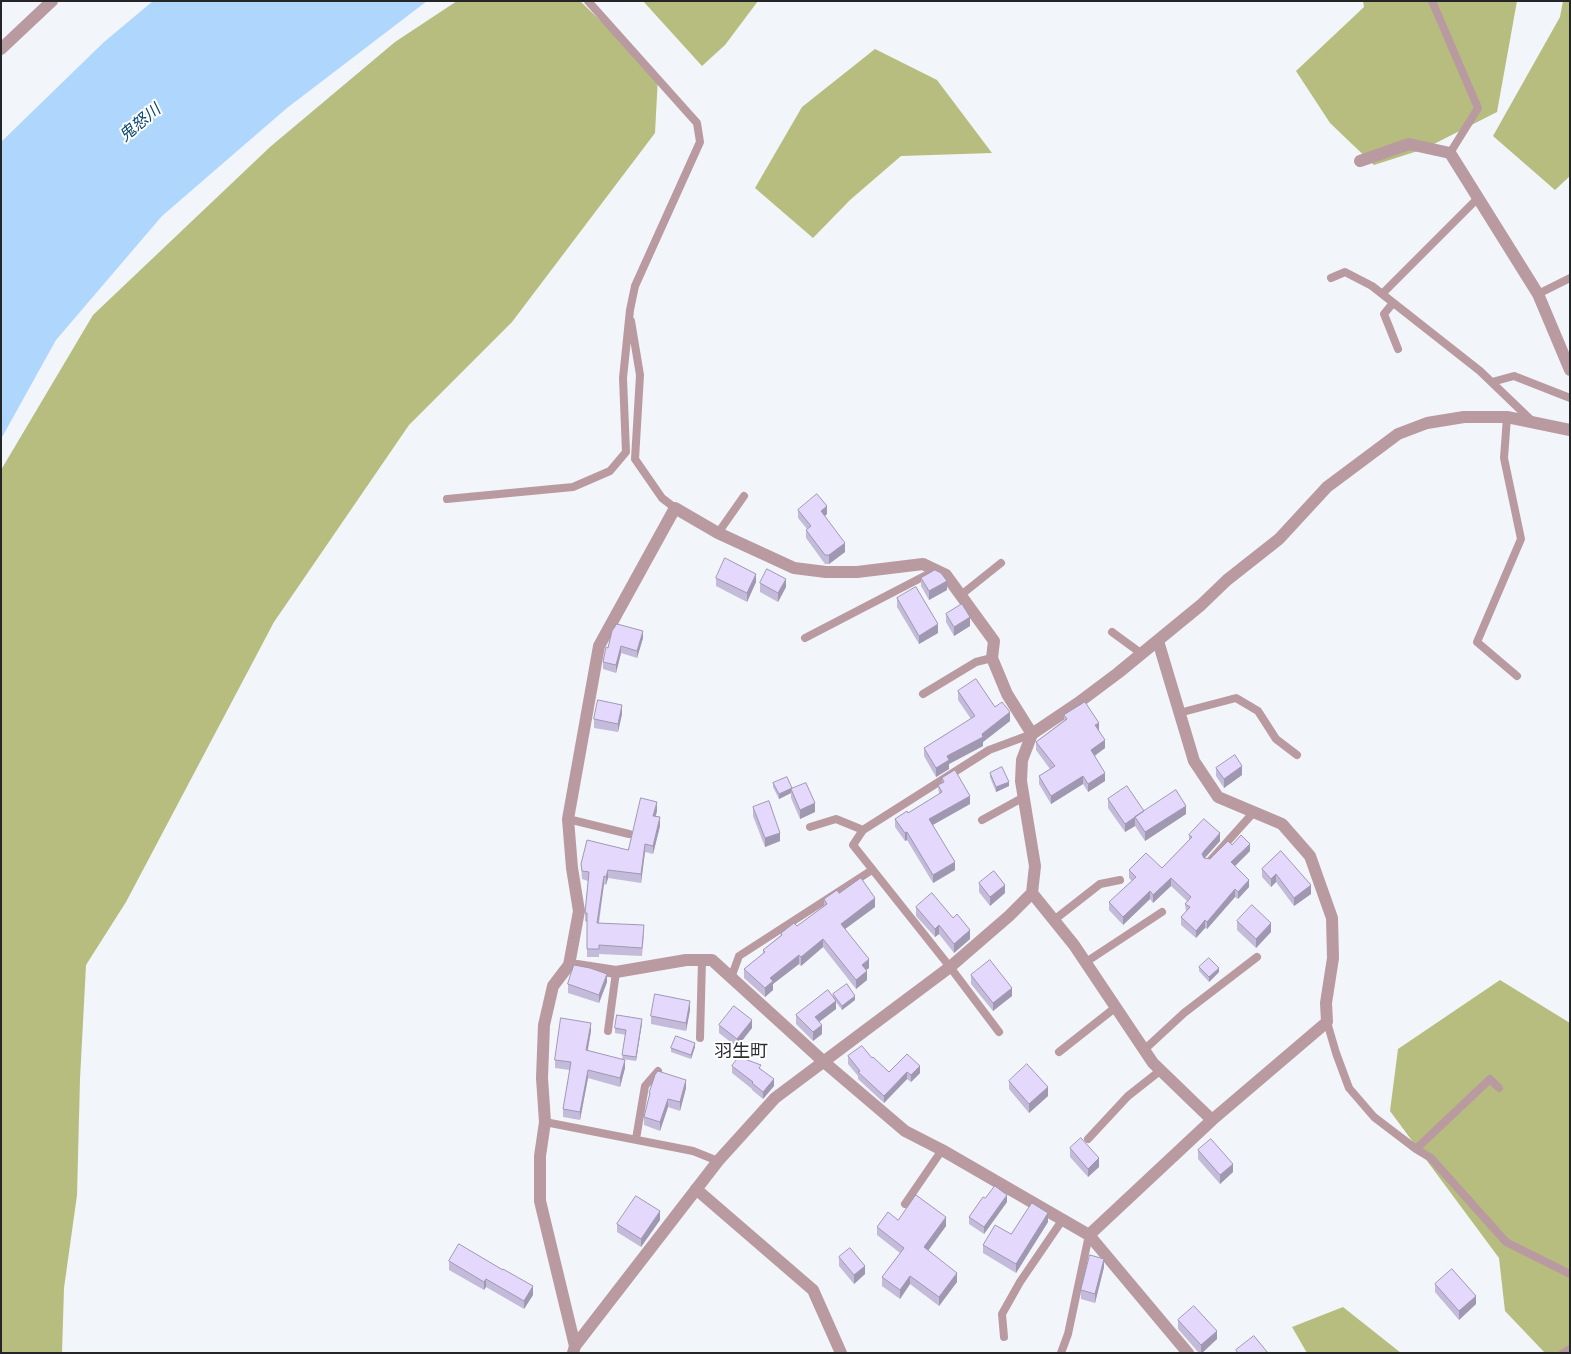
<!DOCTYPE html>
<html>
<head>
<meta charset="utf-8">
<style>
  body { margin:0 }
  #map { position:relative; width:1571px; height:1354px; overflow:hidden; background:#f2f5f9; font-family:Montserrat,sans-serif }
  canvas { display:block }
  .frame { position:absolute; inset:0; border:2px solid #242526; pointer-events:none }
</style>
</head>
<body>
<div id="map">
<canvas width="1571" height="1354"></canvas>
<div class="frame"></div>
</div>
<script>
const ctx = document.querySelector('canvas').getContext('2d');
ctx.lineJoin = 'round';
function fillPath(path, color) {
  ctx.fillStyle = color;
  ctx.fill(path, 'evenodd');
}
function strokePath(path, color, width, dash) {
  ctx.strokeStyle = color;
  ctx.lineWidth = width;
  ctx.lineCap = dash ? 'butt' : 'round';
  ctx.setLineDash(dash || []);
  ctx.stroke(path);
}
function write(font, color, halo, rows, align = 'center') {
  ctx.font = font + ' Montserrat,"Noto Sans JP",sans-serif';
  ctx.lineWidth = 4;
  ctx.setLineDash([]);
  ctx.textBaseline = 'middle';
  ctx.strokeStyle = halo;
  ctx.fillStyle = color;
  for (const [text, x, y, turn = 0] of rows) {
    ctx.save();
    ctx.translate(x, y);
    ctx.rotate((+turn || 0) * Math.PI / 180);
    ctx.textAlign = isNaN(turn) ? turn : align;
    if (halo) ctx.strokeText(text, 0, 0);
    ctx.fillText(text, 0, 0);
    ctx.restore();
  }
}
fillPath(new Path2D(`
  M457,1H580L658,76L655,133L512,322L409,425L274,622L126,902L86,965L80,1079L77,1195L64,1288L62,1353H1V470L93,315L270,147L395,42Z
  M643,1H758L725,45L702,66Z
  M1363,1H1517L1497,112L1424,149L1374,165L1330,123L1296,71L1364,7Z
  M1563,1H1570V176L1555,190L1493,136L1560,17Z
  M875,49L937,80L992,153L901,156L850,200L813,238L755,188L802,107Z
  M1500,980L1570,1023V1353H1545L1505,1311L1499,1258L1390,1111L1398,1049Z
  M1343,1307L1401,1353H1307L1292,1327Z`), '#b7bd7e');
fillPath(new Path2D(`
  M153,1H427L287,108L162,216L56,340L1,439V142L104,42Z`), '#afd7fd');
strokePath(new Path2D(`
  M1432,1L1478,108L1450,153
  M1331,278L1345,272L1372,286L1480,371L1532,421
  M1382,294L1478,198
  M1538,294L1570,278
  M1393,303L1384,314L1398,349
  M631,321L640,375L635,459L662,498L675,508
  M1492,382L1514,376L1570,398
  M1507,417L1504,458L1521,539L1477,642L1517,676
  M447,499L573,487L610,471L626,452L623,378L630,310L635,286L700,142L697,123L588,1
  M718,533L744,496
  M961,595L1001,563
  M1112,632L1142,654
  M805,638L936,570
  M923,694L976,662L992,658
  M1179,713L1236,698L1258,711L1276,739L1297,755
  M568,819L629,834
  M982,820L1024,797
  M810,827L836,819L863,830
  M1210,861L1253,813
  M1054,920L1100,884L1120,880
  M1086,962L1162,912
  M731,978L739,956L872,870
  M1327,1022L1336,1053L1349,1088L1374,1117L1416,1149L1431,1158L1506,1242L1570,1274
  M608,1031L616,972
  M999,1032L950,967L853,845L863,830L989,750L1032,734
  M700,1038L702,960
  M1144,1050L1184,1013L1257,957
  M1059,1052L1116,1007
  M545,1122L693,1151L718,1161
  M636,1139L645,1086L658,1071
  M1088,1139L1128,1096L1161,1070
  M1416,1149L1490,1079L1499,1088
  M905,1204L942,1150
  M1004,1337L1002,1314L1020,1282L1063,1219
  M1061,1353L1068,1334L1089,1235
  M1563,1353L1570,1349`), '#b99aa0', 8);
strokePath(new Path2D(`
  M1,49L52,1
  M1360,161L1409,144L1450,153L1538,294L1570,370
  M1032,893L1074,945L1153,1063L1212,1120
  M577,966L616,972L686,960H712L824,1062L905,1131L942,1150L1089,1235L1188,1353
  M696,1189L813,1290L841,1353
  M1089,1235L1212,1120L1327,1022L1326,1003L1333,958L1332,918L1310,856L1282,824L1218,797L1194,761L1158,641
  M575,1346L540,1201V1156L545,1122L542,1078L544,1025L553,986L569,965L579,911L572,868L568,819L599,646L675,508L718,533L794,568L826,572H857L923,564L946,575L994,641L992,658L1007,694L1032,734
  M573,1353L575,1346L718,1161L775,1098L950,967L1009,916L1032,893L1035,866L1021,781L1022,760L1032,734L1078,703L1118,673L1201,605L1227,580L1279,539L1327,487L1398,434L1427,423L1464,417H1507L1570,430`), '#b99aa0', 12);
fillPath(new Path2D(`
  M798,510L827,514L825,516L845,552L829,564H825L806,538V530L807,529L798,518Z
  M716,578L756,582L747,602L716,586Z
  M921,578L947,590L929,600L921,586Z
  M760,583L786,587L778,602L760,592Z
  M897,598L938,633L919,644L897,607Z
  M946,614L970,626L954,636L946,622Z
  M643,638L637,658L621,653L616,673L603,669V662L608,648Z
  M958,691L995,707L1010,721L983,742V746L949,764V769L936,777L924,756V748L971,719L958,700Z
  M622,714L618,732L594,728V719Z
  M1064,715L1099,730L1105,748L1095,756L1105,781L1088,792L1083,784L1051,804L1039,784V776L1050,769L1036,750V742L1064,720Z
  M1216,768L1242,775L1224,788L1216,776Z
  M990,773L1009,786L996,792L990,777Z
  M942,778L970,804L933,825L955,870L933,883L907,840L905,841L895,827V819L908,813L939,794L938,785L942,783Z
  M773,783L792,788L815,812L800,819L791,798V793L779,799L773,787Z
  M1108,799L1144,811L1186,814L1145,841L1135,826L1125,832L1108,808Z
  M753,807L780,841L765,847L753,816Z
  M657,811L656,816L660,826L653,854L645,852L641,883L608,878L606,885L604,884L599,923L644,934L642,956L599,954V957H587V922L585,921V913L588,881L582,879L581,864L628,850Z
  M1189,835L1220,841L1204,858L1210,859L1250,851L1235,866L1249,887L1238,899L1235,897L1207,929L1205,928L1196,938L1181,925V917L1186,912L1185,904L1187,901L1171,886L1153,903L1150,899L1123,925L1109,910V902L1132,881L1129,878V870L1162,868L1189,840Z
  M1281,851L1311,894L1294,906L1276,882L1271,887L1262,877V869Z
  M979,883L1005,893L990,906L979,892Z
  M839,893L875,907L845,929L869,968L866,970L867,980L856,989L823,947L801,966L799,964L773,984V990L765,997L744,978V969L763,954V950L781,935V933L797,926L824,906V899Z
  M916,907L953,918L970,939L954,953L939,934L935,937L916,916Z
  M1237,921L1271,932L1256,948L1237,930Z
  M1199,967L1219,972L1209,982L1199,971Z
  M971,975L1012,996L993,1011L971,984Z
  M607,982L599,1003L568,993V984Z
  M833,994L855,1000L842,1010L836,1002V1009L819,1022L822,1034L813,1041L796,1024V1015L833,997Z
  M690,1010L686,1031L651,1024V1016Z
  M642,1023L636,1061L622,1059L626,1035L615,1033V1028Z
  M719,1025L752,1028L737,1047L719,1033Z
  M591,1031L588,1050L625,1068L620,1087L588,1078L580,1120L563,1117V1109L570,1070L555,1068V1060Z
  M695,1047L691,1059L671,1052V1048Z
  M907,1054L920,1073L911,1082L907,1079L884,1103L858,1079V1076L848,1064V1056L872,1058L889,1072Z
  M732,1066L761,1069L774,1086L763,1099L752,1090V1089L732,1073Z
  M1009,1081L1048,1096L1029,1113L1009,1089Z
  M686,1088L680,1111L668,1107L660,1131L644,1125V1117L649,1098V1093Z
  M1070,1148L1099,1167L1088,1177L1070,1157Z
  M1198,1150L1233,1172L1220,1184L1198,1159Z
  M985,1198L1007,1202L984,1234L969,1224V1217Z
  M660,1220L641,1247L617,1232V1224Z
  M898,1220L946,1226L928,1251L957,1282L939,1306L910,1284L900,1299L882,1286V1277L900,1253L877,1235V1227Z
  M1048,1222L1016,1273L983,1253V1245Z
  M839,1257L865,1274L854,1284L839,1266Z
  M449,1261L533,1295L524,1309L486,1287L484,1290L449,1270Z
  M1104,1267L1095,1303L1081,1299V1290Z
  M1435,1284L1476,1304L1459,1320L1435,1292Z
  M1178,1320L1217,1339L1202,1353H1199L1178,1329Z`), '#c4bbda');
fillPath(new Path2D(`
  M827,506V514L821,519V511Z
  M845,543V552L829,564V555Z
  M756,574V582L747,602V593Z
  M786,579V587L778,602V593Z
  M947,581V590L929,600V591Z
  M970,617V626L954,636V627Z
  M938,624V633L919,644V636Z
  M643,631V638L637,658V651Z
  M621,646V653L616,673V665Z
  M622,705V714L618,732V724Z
  M1010,712V721L983,742V746L949,764V769L936,777V768L947,756L982,734Z
  M1099,723V731L1095,725Z
  M1105,740V748L1091,758V750Z
  M1242,766V775L1224,788V779Z
  M1105,773V781L1088,792V784Z
  M1083,776V784L1051,804V796Z
  M1009,782V786L996,792V787Z
  M791,789V793L779,799V794Z
  M970,796V804L929,827V819Z
  M657,802V811L653,824V816Z
  M815,803V812L800,819V810Z
  M1186,806V814L1145,841V832Z
  M1144,811L1135,817V826L1125,832V824Z
  M660,817V826L653,854V846Z
  M907,832V840L905,841V833Z
  M780,833V841L765,847V838Z
  M1220,833V841L1204,859L1202,854L1204,851Z
  M645,844V852L641,883V874Z
  M1250,844V851L1231,870V862Z
  M955,862V870L933,883V875Z
  M608,870V878L606,885V877Z
  M1276,874V882L1271,887V879Z
  M604,876V884L597,931V923Z
  M1171,878V886L1153,903V895Z
  M1249,880V887L1238,899V892Z
  M1005,885V893L990,906V897Z
  M1311,885V894L1294,906V898Z
  M1235,889V897L1207,929V922Z
  M1150,891V899L1123,925V917Z
  M875,898V907L841,932V924Z
  M1205,920V928L1196,938V931Z
  M1271,923V932L1256,948V939Z
  M939,925V934L935,937V929Z
  M970,930V939L954,953V944Z
  M823,939V947L801,966V957Z
  M799,955V964L773,984V990L765,997V988L770,978Z
  M869,959V968L862,973V965Z
  M1219,968V972L1209,982V977Z
  M867,971V980L856,989V980Z
  M607,974V982L599,1003V995Z
  M1012,988V996L993,1011V1003Z
  M855,996V1000L842,1010V1006Z
  M690,1001V1010L686,1031V1023Z
  M836,1001V1009L815,1025V1017Z
  M642,1019V1023L636,1061V1057Z
  M752,1020V1028L737,1047V1039Z
  M591,1023V1031L586,1058V1050Z
  M822,1025V1034L813,1041V1032Z
  M695,1043V1047L691,1059V1055Z
  M625,1060V1068L620,1087V1078Z
  M920,1066V1073L911,1082V1075Z
  M588,1070V1078L580,1120V1112Z
  M907,1072V1079L884,1103V1096Z
  M774,1079V1086L763,1099V1092Z
  M686,1080V1088L680,1111V1102Z
  M1048,1087V1096L1029,1113V1104Z
  M668,1099V1107L660,1131V1122Z
  M1099,1158V1167L1088,1177V1169Z
  M1233,1164V1172L1220,1184V1175Z
  M1007,1195V1202L984,1234V1227Z
  M660,1211V1220L641,1247V1239Z
  M1048,1213V1222L1016,1273V1264Z
  M946,1217V1226L924,1256V1247Z
  M1104,1259V1267L1095,1303V1294Z
  M865,1266V1274L854,1284V1275Z
  M957,1273V1282L939,1306V1297Z
  M910,1276V1284L900,1299V1290Z
  M486,1279V1287L484,1290V1282Z
  M533,1286V1295L524,1309V1301Z
  M1476,1296V1304L1459,1320V1311Z
  M1217,1331V1339L1202,1353H1201V1345Z`), '#a098b1');
const building = new Path2D(`
  M817,494L827,506L821,511L845,543L829,555H825L806,530L811,526L798,510Z
  M725,558L756,574L747,593L716,578Z
  M767,569L786,579L778,593L760,583Z
  M935,570L941,573L947,581L929,591L921,578Z
  M916,587L938,624L919,636L897,598Z
  M962,604L970,617L954,627L946,614Z
  M617,624L643,631L637,651L621,646L616,665L603,662L606,647L608,648L612,631Z
  M976,679L995,707L1002,702L1010,712L982,734L983,737L947,756L949,760L936,768L924,748L975,716L958,691Z
  M598,700L622,705L618,724L594,719Z
  M1085,702L1099,723L1095,725L1105,740L1091,750L1105,773L1088,784L1083,776L1051,796L1039,776L1055,766L1036,742L1067,719L1064,715Z
  M1235,755L1242,766L1224,779L1216,768Z
  M1002,767L1009,782L996,787L990,773Z
  M955,770L970,796L929,819L955,862L933,875L907,832L905,833L895,819L907,811L908,813L942,792L938,785L944,782L942,778Z
  M787,777L792,788L779,794L773,783Z
  M806,783L815,803L800,810L791,789Z
  M1127,786L1144,811L1125,824L1108,799Z
  M1176,790L1186,806L1145,832L1135,817Z
  M641,798L657,802L653,816L660,817L653,846L645,844L641,874L608,870L606,877L604,876L597,923L644,925L642,948L599,945V949H587V913H585L589,872L582,871L581,864L587,840L628,850Z
  M769,801L780,833L765,838L753,807Z
  M1204,819L1220,833L1204,851L1202,854L1204,858L1210,859L1228,841L1232,845L1241,835L1250,844L1231,862L1249,880L1238,892L1235,889L1207,922L1205,920L1196,931L1181,917L1190,907L1185,904L1191,897L1171,878L1153,895L1150,891L1123,917L1109,902L1136,877L1129,870L1146,853L1162,868L1192,837L1189,835Z
  M1281,851L1311,885L1294,898L1276,874L1271,879L1262,869Z
  M994,871L1005,885L990,897L979,883Z
  M861,878L875,898L841,924L869,959L862,965L867,971L856,980L823,939L801,957L799,955L770,978L773,981L765,988L744,969L765,952L763,950L782,935L781,933L794,923L797,926L827,904L824,899L837,890L839,893Z
  M932,893L953,918L957,914L970,930L954,944L939,925L935,929L916,907Z
  M1252,905L1271,923L1256,939L1237,921Z
  M1209,958L1219,968L1209,977L1199,967Z
  M990,960L1012,988L993,1003L971,975Z
  M574,965L590,968L607,974L599,995L568,984Z
  M847,984L855,996L842,1006L833,994Z
  M828,990L836,1001L815,1017L822,1025L813,1032L796,1015Z
  M655,994L690,1001L686,1023L651,1016Z
  M734,1006L752,1020L737,1039L719,1025Z
  M617,1015L642,1019L636,1057L622,1055L626,1030L615,1028Z
  M561,1018L591,1023L586,1050L625,1060L620,1078L588,1070L580,1112L563,1109L571,1062L555,1060Z
  M676,1036L695,1043L691,1055L671,1048Z
  M862,1046L872,1058L873,1057L889,1072L907,1054L920,1066L911,1075L907,1072L884,1096L858,1072L860,1071L848,1056Z
  M739,1057L761,1065L759,1068L774,1079L763,1092L752,1083L753,1082L732,1066Z
  M1027,1064L1048,1087L1029,1104L1009,1081Z
  M658,1071L686,1080L680,1102L668,1099L660,1122L644,1117L650,1093H649L655,1075Z
  M1081,1138L1099,1158L1088,1169L1070,1148Z
  M1211,1139L1233,1164L1220,1175L1198,1150Z
  M995,1186L1007,1195L984,1227L969,1217L983,1197L985,1198Z
  M916,1195L946,1217L924,1247L957,1273L939,1297L910,1276L900,1290L882,1277L904,1248L877,1227L888,1212L898,1220Z
  M636,1196L660,1211L641,1239L617,1224Z
  M1032,1203L1048,1213L1016,1264L983,1245L995,1225L1011,1234Z
  M459,1244L503,1270V1269L533,1286L524,1301L486,1279L484,1282L449,1261Z
  M850,1248L865,1266L854,1275L839,1257Z
  M1090,1255L1104,1259L1095,1294L1081,1290Z
  M1452,1269L1476,1296L1459,1311L1435,1284Z
  M1194,1306L1217,1331L1201,1345L1178,1320Z
  M1254,1336L1268,1353H1238L1236,1350Z`);
fillPath(building, '#e4d9fd');
strokePath(building, '#a098b1', 1);
write('italic 16px', '#06436d', '#fff', [
  ["鬼怒川",140,123,-40]
]);
write('18px', '#2c2f32', '#fff', [
  ["羽生町",741,1052]
]);
</script>
</body>
</html>
